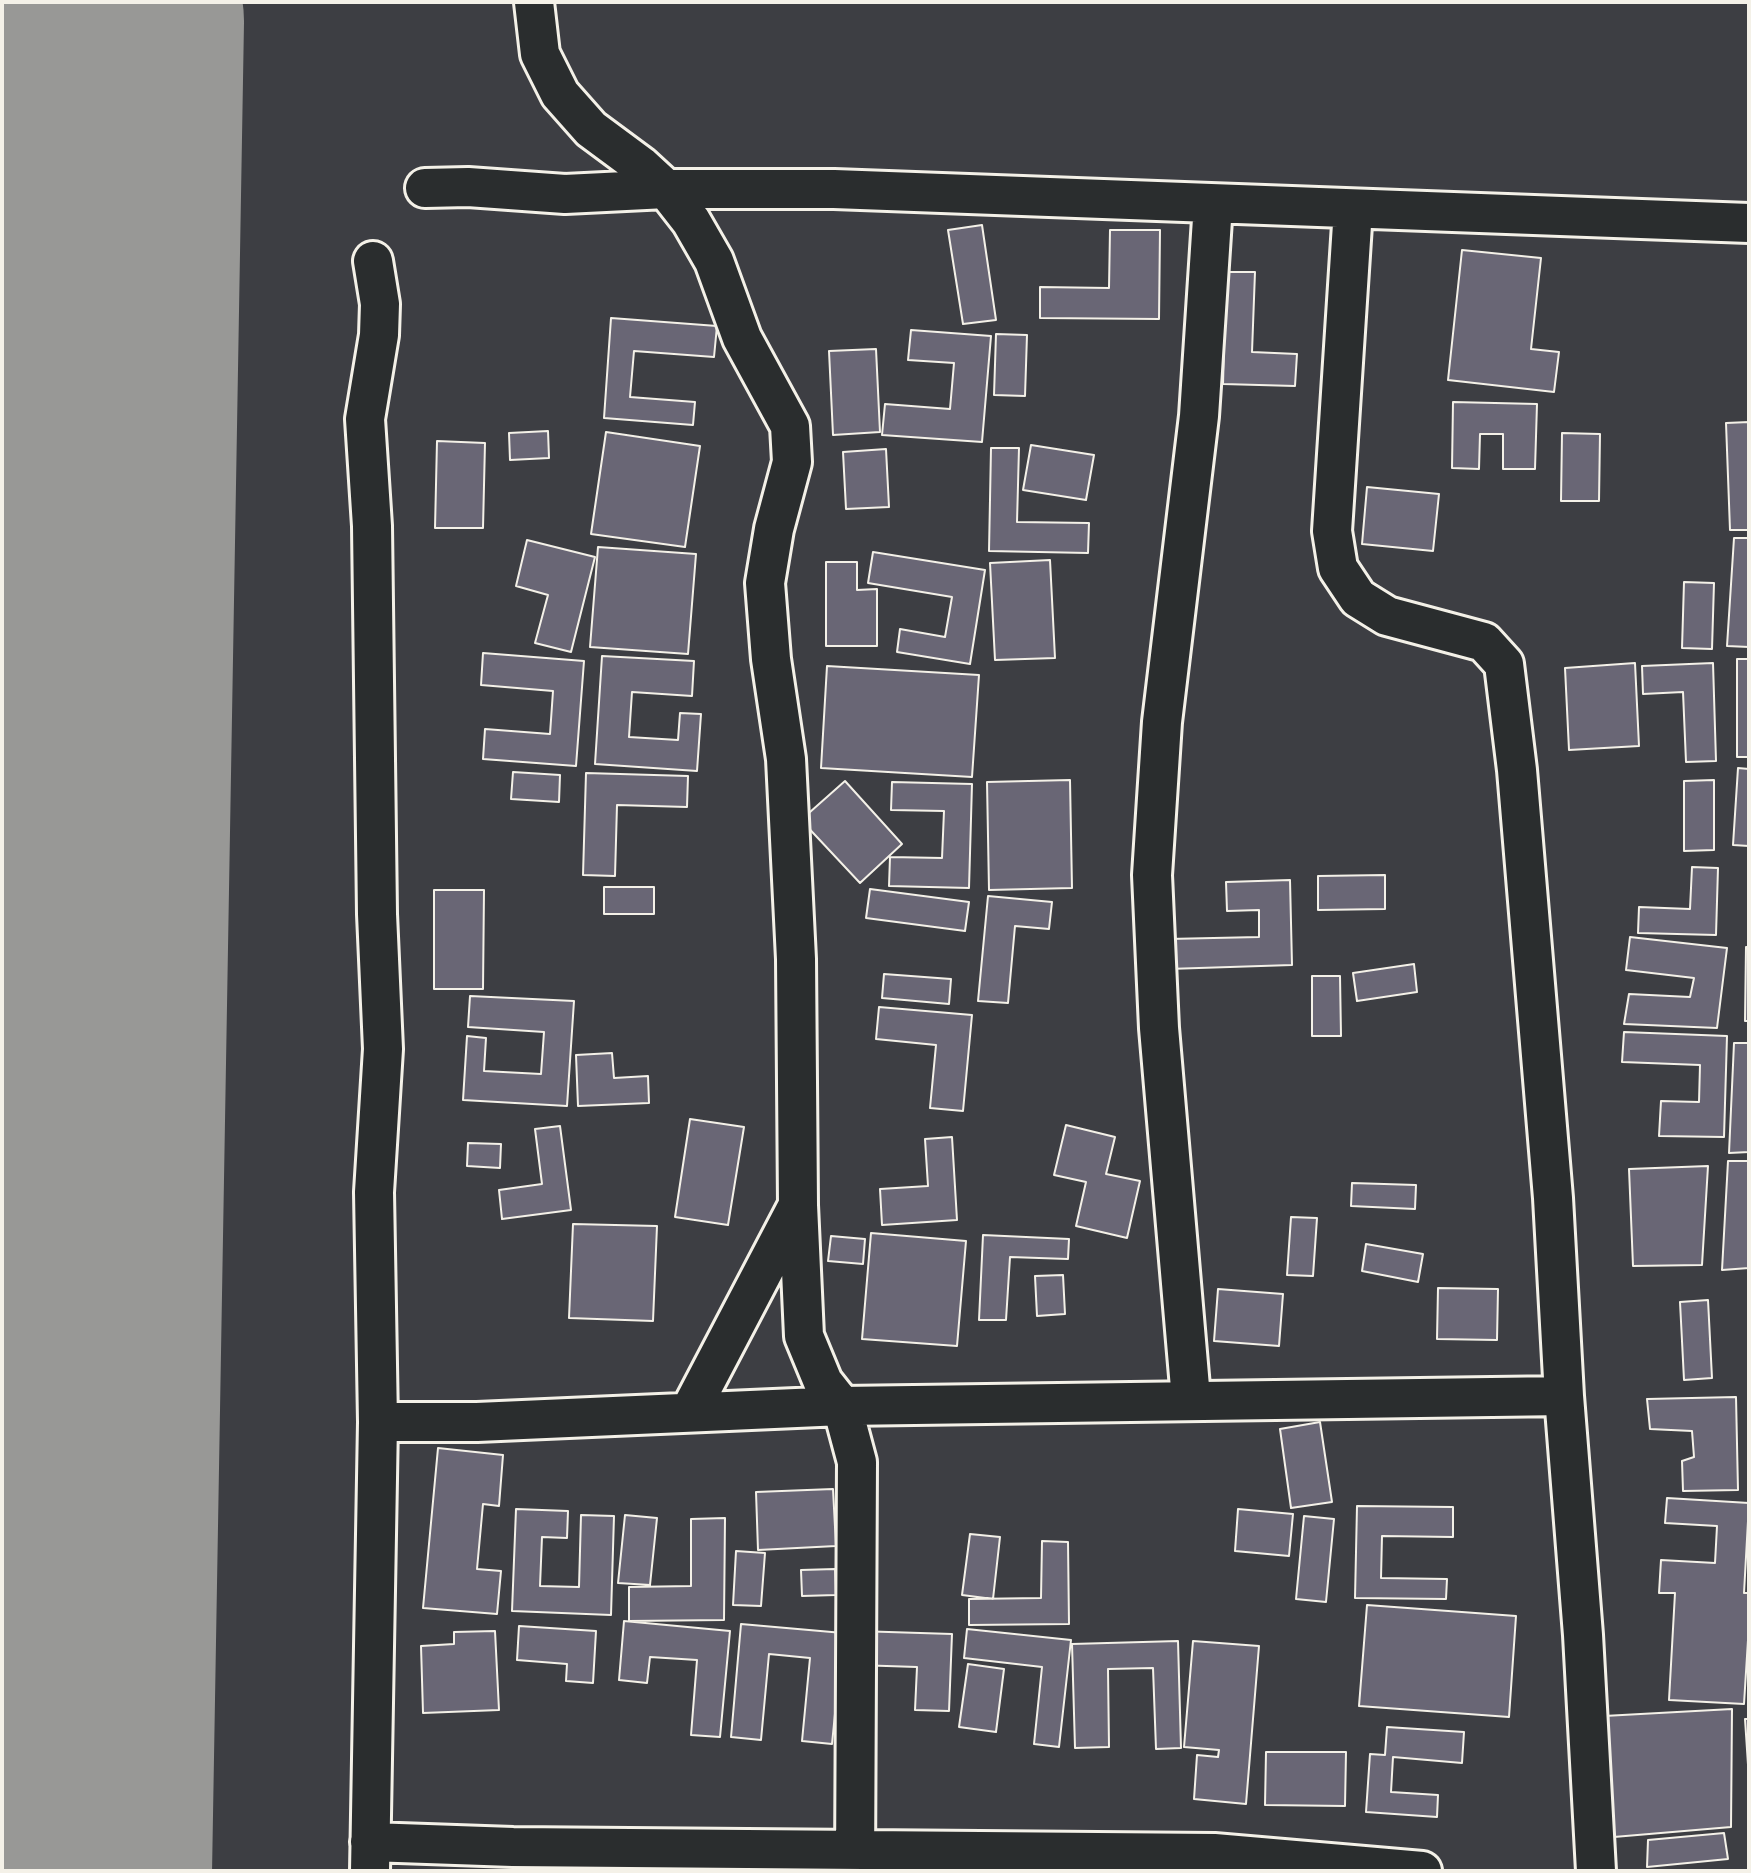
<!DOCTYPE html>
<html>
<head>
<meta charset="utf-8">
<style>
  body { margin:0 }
  #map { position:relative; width:1751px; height:1873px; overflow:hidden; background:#3d3e43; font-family:"Balsamiq Sans",sans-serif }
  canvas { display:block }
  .frame { position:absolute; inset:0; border:4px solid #f4f1e8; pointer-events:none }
</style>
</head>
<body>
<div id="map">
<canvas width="1751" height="1873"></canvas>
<div class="frame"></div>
</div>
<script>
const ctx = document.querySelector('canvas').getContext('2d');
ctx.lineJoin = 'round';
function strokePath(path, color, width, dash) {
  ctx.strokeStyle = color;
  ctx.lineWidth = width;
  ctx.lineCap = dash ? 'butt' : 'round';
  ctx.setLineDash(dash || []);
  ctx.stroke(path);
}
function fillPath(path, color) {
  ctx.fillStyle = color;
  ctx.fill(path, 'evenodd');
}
strokePath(new Path2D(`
  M84,1871L116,21`), '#989896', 256);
const building = new Path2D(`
  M982,225L996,320L963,324L948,230Z
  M1110,230H1160L1159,319L1040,318V287L1109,288Z
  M1462,250L1541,258L1531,349L1559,352L1554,392L1448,380Z
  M1226,272H1255L1252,352L1297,354L1295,386L1223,384Z
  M611,318L717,326L714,357L634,351L630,397L695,402L693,425L604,418Z
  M911,330L991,336L982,442L882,435L885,404L950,409L954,363L908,360Z
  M996,334L1027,335L1025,396L994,395Z
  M876,349L880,432L833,435L829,351Z
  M1453,402L1537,404L1535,469H1503V434H1480L1479,469L1452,468Z
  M1749,422V530H1730L1726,423Z
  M548,431L549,458L510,460L509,433Z
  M606,432L700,446L685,547L591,534Z
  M1562,433L1600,434L1599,501H1561Z
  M437,441L485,443L483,528H435Z
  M1031,445L1094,455L1086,500L1023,490Z
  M991,448H1019L1017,522L1089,523L1088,553L989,551Z
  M886,449L889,507L846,509L843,452Z
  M1367,487L1439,494L1433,551L1362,544Z
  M1734,538H1749V647L1727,646Z
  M527,540L595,557L571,652L535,643L548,595L516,586Z
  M598,547L696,554L688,654L590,647Z
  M873,552L985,570L970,664L897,652L900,629L945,637L952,597L868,583Z
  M1050,560L1055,658L995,660L990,563Z
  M826,562H857V590L877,589V646H826Z
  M1684,582L1714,583L1712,649L1682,648Z
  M483,653L584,661L576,766L483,759L485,729L550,734L553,691L481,685Z
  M602,656L694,661L692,696L632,692L629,737L678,740L680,713L701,714L697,771L595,764Z
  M1737,659H1749V757H1737Z
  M1635,663L1639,746L1569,750L1565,668Z
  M1713,663L1716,761L1686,762L1683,692L1643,694L1642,666Z
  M827,666L979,675L972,777L821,768Z
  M1738,768L1749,769V846L1733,845Z
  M513,772L560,775L559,802L511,799Z
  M586,773L688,776L687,807L617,805L615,876L583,875Z
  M1070,780L1072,888L989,890L987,782Z
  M1714,780V850L1684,851V781Z
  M845,781L902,844L860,883L801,820Z
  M892,782L972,784L969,888L889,886L890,857L942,858L944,811L891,810Z
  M1692,867L1718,868L1716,935L1638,933L1639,907L1690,909Z
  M1385,875V909L1318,910V876Z
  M1290,880L1292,965L1168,969V939L1259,937V910L1227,911L1226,882Z
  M604,887H654V914H604Z
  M870,889L969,902L965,931L866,918Z
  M434,890H484L483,989H434Z
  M988,896L1052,902L1049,929L1015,926L1008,1003L978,1001Z
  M1630,937L1727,948L1717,1028L1624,1024L1629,994L1690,997L1694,978L1626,970Z
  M1746,947H1749V1021H1745Z
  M1414,964L1417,992L1357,1001L1353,973Z
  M884,974L951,979L949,1004L882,998Z
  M1312,976H1340L1341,1036H1312Z
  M470,996L574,1001L567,1106L463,1100L467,1036L486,1038L484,1071L541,1074L544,1032L468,1027Z
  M879,1007L972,1015L963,1111L930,1108L936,1045L876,1039Z
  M1624,1032L1727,1036L1724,1137L1659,1136L1661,1101L1699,1102L1700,1065L1622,1062Z
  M1734,1043H1749V1152L1729,1153Z
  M612,1053L614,1078L648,1076L649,1103L578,1106L576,1055Z
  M690,1119L744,1127L728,1225L675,1217Z
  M1066,1125L1115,1137L1106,1174L1140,1181L1127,1238L1076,1226L1086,1182L1054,1175Z
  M560,1126L571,1210L502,1219L499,1190L542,1184L535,1129Z
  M952,1137L957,1220L882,1225L880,1189L928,1186L925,1139Z
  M468,1143L501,1144L500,1168L467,1166Z
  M1728,1161H1749V1268L1722,1270Z
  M1708,1166L1702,1265L1633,1266L1629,1169Z
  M1352,1183L1416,1185L1415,1209L1351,1206Z
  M1291,1217L1317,1218L1313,1276L1287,1275Z
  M573,1224L657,1226L653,1321L569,1318Z
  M871,1233L966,1241L957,1346L862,1339Z
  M983,1235L1069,1239L1068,1259L1010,1257L1006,1320H979Z
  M831,1236L865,1239L863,1264L828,1261Z
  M1366,1244L1423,1254L1418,1282L1362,1271Z
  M1063,1275L1065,1314L1037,1316L1035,1276Z
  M1438,1288L1498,1289L1497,1340L1437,1339Z
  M1218,1289L1283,1294L1279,1346L1214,1341Z
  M1708,1300L1712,1378L1684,1380L1680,1302Z
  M1736,1397L1738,1490L1683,1491L1682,1461L1694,1457L1692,1431L1650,1429L1647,1399Z
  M1320,1422L1332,1502L1291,1508L1280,1429Z
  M438,1448L503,1455L499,1506L483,1504L477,1569L501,1571L497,1614L423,1608Z
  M833,1489L836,1546L758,1550L756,1492Z
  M1667,1498L1749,1503L1744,1593H1749V1624L1744,1704L1669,1700L1675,1593H1659L1661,1560L1715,1563L1717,1526L1665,1523Z
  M1357,1506L1453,1507V1537L1382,1536L1381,1578L1447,1579L1446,1599L1355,1598Z
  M516,1509L568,1511L567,1538L542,1537L540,1586L579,1587L581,1515L614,1516L611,1615L512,1611Z
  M1238,1509L1293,1514L1289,1556L1235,1551Z
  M625,1515L657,1518L650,1585L618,1583Z
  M1304,1516L1334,1519L1326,1602L1296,1599Z
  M725,1518L724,1620L629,1621V1587L691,1586V1519Z
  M970,1534L1000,1537L993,1599L962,1595Z
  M1042,1541L1068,1542L1069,1624L969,1625V1599L1041,1598Z
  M736,1551L765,1553L761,1606L733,1605Z
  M835,1569L836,1595L802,1596L801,1570Z
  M1367,1605L1516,1616L1509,1717L1359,1706Z
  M624,1621L730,1631L720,1737L691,1735L697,1660L650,1657L647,1683L619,1680Z
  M741,1624L843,1633L832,1744L802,1741L810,1658L769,1654L761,1740L731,1737Z
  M519,1626L596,1631L593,1683L566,1681L567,1664L517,1660Z
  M967,1629L1071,1640L1059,1747L1034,1744L1042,1667L964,1658Z
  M495,1631L499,1710L423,1713L421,1646L454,1644V1632Z
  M857,1631L952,1634L949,1711L915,1710L917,1667L856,1665Z
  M1178,1641L1181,1748L1156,1749L1153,1668L1108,1669L1109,1747L1075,1748L1072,1644Z
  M1193,1641L1259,1646L1246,1804L1194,1799L1197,1755L1218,1757L1219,1750L1184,1747Z
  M968,1664L1004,1669L996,1732L959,1727Z
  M1732,1709L1731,1827L1614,1837L1604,1716Z
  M1745,1719H1749V1780Z
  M1387,1727L1464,1732L1462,1763L1393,1757L1391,1792L1438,1795L1437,1817L1366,1812L1370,1754L1385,1755Z
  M1266,1752H1346L1345,1806L1265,1805Z
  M1724,1833L1728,1859L1647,1867L1648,1840Z
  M738,1855L834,1863L833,1871H737Z`);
fillPath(building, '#696675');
strokePath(building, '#f4f1e8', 2);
const minor = new Path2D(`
  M534,2L540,54L560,94L591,129L641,166L666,189L691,221L714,261L742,338L790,426L792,462L774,529L765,583L771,659L786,759L796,959L798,1205L804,1336L823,1382L842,1406L857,1462L855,1871
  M425,188L468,187L565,194L666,189H834L1749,223
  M1353,209L1332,531L1338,568L1358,598L1387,616L1484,642L1504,664L1517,770L1553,1198L1564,1396L1583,1635L1596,1871
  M1191,1399L1159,1028L1152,875L1162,722L1199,416L1213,204
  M690,1411L797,1207
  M378,1422H477L842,1406L1564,1396
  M370,1842L513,1847L1214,1853L1422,1871
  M370,1871L378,1422L374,1192L383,1049L377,914L372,526L365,419L379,335L380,304L373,261`);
strokePath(minor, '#f4f1e8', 44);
strokePath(minor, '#2a2d2e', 38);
</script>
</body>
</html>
